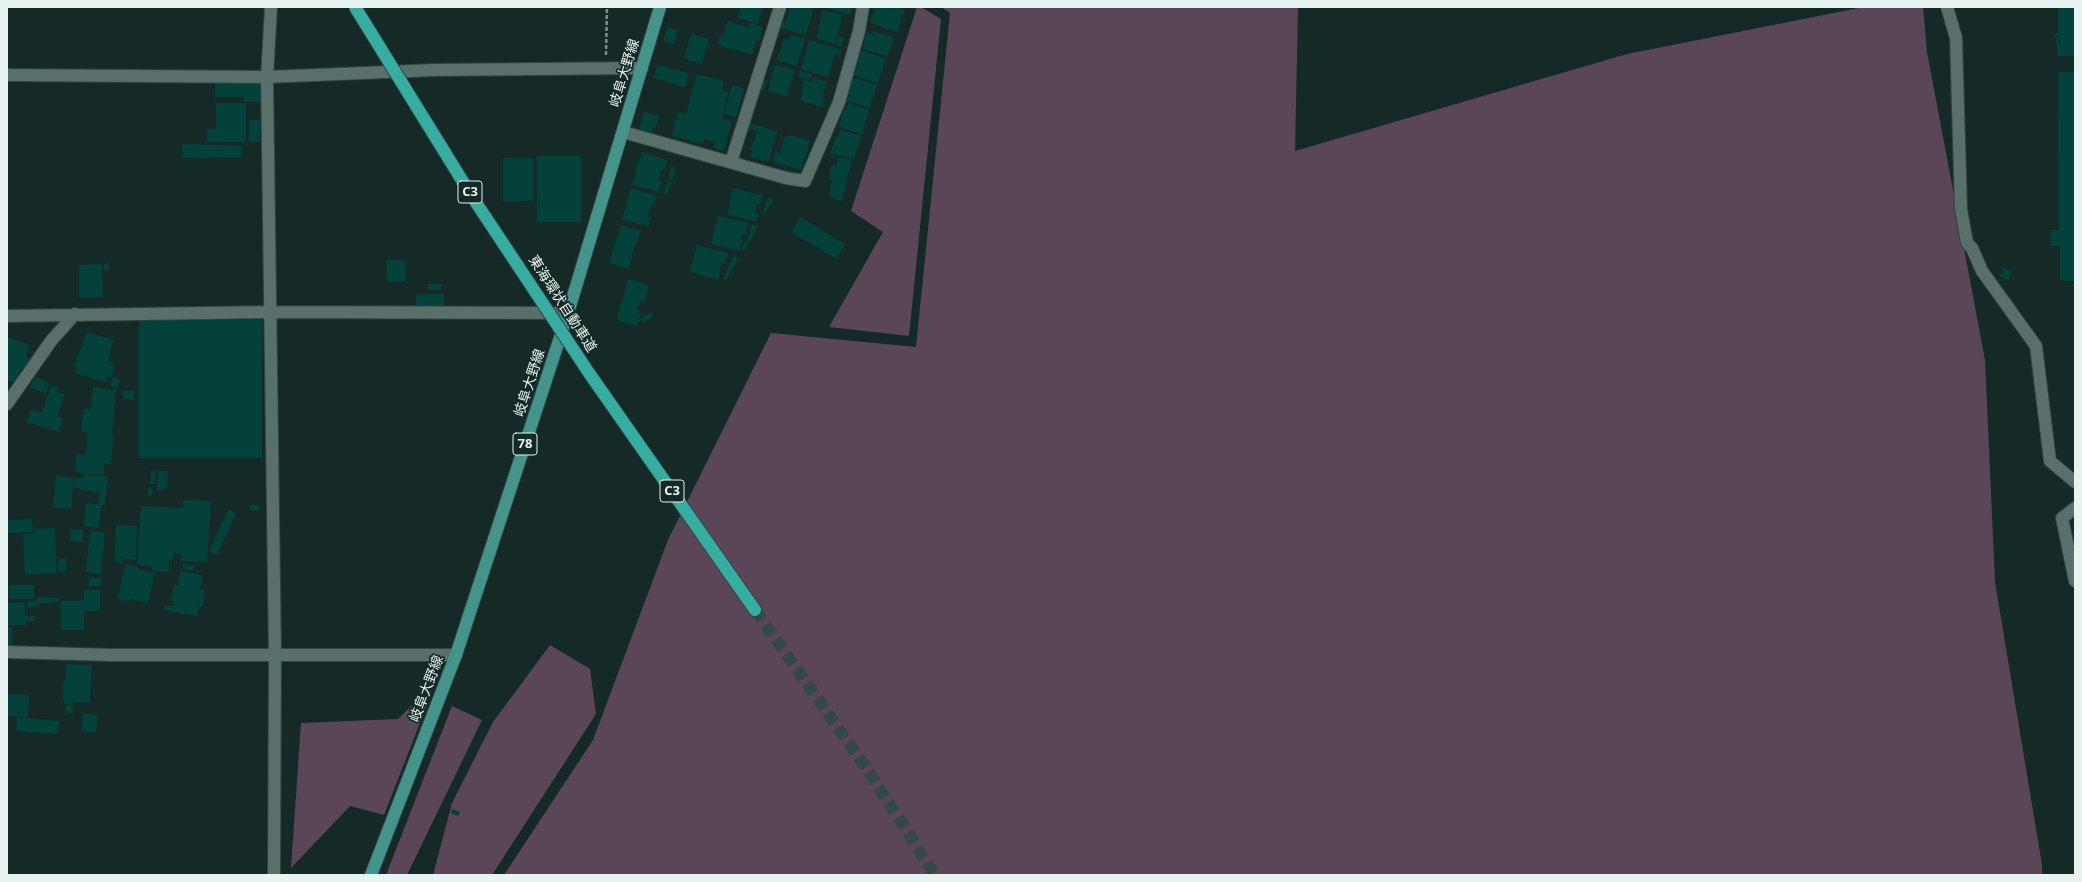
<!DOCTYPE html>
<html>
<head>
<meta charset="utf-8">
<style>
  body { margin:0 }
  #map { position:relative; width:2082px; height:882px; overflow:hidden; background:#152a27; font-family:"Open Sans",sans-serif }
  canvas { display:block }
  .frame { position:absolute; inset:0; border:8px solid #e6f3f0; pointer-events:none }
</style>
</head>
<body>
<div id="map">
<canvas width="2082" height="882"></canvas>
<div class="frame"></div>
</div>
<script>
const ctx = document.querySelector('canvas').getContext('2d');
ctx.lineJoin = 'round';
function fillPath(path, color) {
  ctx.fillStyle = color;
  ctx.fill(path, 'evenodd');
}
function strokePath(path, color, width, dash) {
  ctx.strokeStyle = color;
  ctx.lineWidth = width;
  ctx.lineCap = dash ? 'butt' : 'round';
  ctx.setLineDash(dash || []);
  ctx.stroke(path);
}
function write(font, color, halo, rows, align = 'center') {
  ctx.font = font + ' "Open Sans","Noto Sans JP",sans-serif';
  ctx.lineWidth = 3.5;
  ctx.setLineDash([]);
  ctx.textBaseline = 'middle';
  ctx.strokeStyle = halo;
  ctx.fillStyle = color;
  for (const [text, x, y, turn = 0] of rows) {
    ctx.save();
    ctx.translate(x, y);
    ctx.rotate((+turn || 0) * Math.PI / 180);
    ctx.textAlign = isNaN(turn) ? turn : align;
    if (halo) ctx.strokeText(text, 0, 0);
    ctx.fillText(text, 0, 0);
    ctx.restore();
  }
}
fillPath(new Path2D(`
  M917,7H921L941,19L909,336L829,327L883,232L851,211Z
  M941,7H1298L1295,151L1627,54L1864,7H1923L1927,52L1985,360L1995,582L2042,865V875H504L593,740L668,540L771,333L916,347L950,13Z
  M550,645L590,669L596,714L492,875H433L452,803L493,722Z
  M427,705L384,815L350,806L291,868L301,723L398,719L411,706Z
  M452,706L482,720L407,875H386Z`), '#5a4656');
fillPath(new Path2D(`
  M741,7H763L758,24L738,18Z
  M790,7H814L806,35L776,27L778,20L786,22Z
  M823,7H852L850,15Z
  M879,7L905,9L897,32L870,23L875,8L878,9Z
  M2058,7H2075V56H2058L2055,33H2058Z
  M823,10L843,15L835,44L816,38Z
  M728,21L749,28L750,23L763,27L759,42L756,41L752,54L720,46L721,44L718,43L720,35L723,36Z
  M667,27L678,30L674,44L663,41Z
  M872,31L894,38L888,56L863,49L866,33L871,34Z
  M691,34L709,39L702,64L684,59Z
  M790,35L805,39L797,66L777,60L784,39L789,40Z
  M839,36L844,37L841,47L836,45Z
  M809,40L842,50L840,56L835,54L828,77L801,69Z
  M862,51L886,59L878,83L854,75Z
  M657,65L689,73L685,87L654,78Z
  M775,65L795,70L787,97L768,91Z
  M800,71L812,74L810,80L798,77Z
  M2058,72H2075V281H2060V246H2051V230H2059Z
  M697,74L724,81L722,90L728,92L722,119L732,121L724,151L714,148L716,142L704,139L703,144L672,136L678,112L686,114Z
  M814,78L827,82L822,98L825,99L822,107L801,101L804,80L813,82Z
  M855,78L877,85L870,108L847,101L852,79Z
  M763,79L767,80L764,91L760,89Z
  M215,83H260V102H244V97H215Z
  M732,85L744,88L736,117L724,114Z
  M216,103H246V142H207V129H216Z
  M848,103L869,110L862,134L839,127L844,109L846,110Z
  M644,112L659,116L656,127H653L651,133L639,130Z
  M249,120H260V142H249Z
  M749,123L777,131L769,162L750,157L752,151L750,150L758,131L748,129Z
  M840,130L861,136L854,158L830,154L836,137H838Z
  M789,135L810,141L801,170L773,162L776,152L780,153L785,136L789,137Z
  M182,144L242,146V157L183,158Z
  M642,152L667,160L664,170L662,169L658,180L662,182L658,192L632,184Z
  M537,156H581V222H537Z
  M838,157L852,160L841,202L829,195L832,180H829L831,165L836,166Z
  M503,158H533V201L503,202Z
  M672,166L676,168L672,180L668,179Z
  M668,181L671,182L667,194L664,193Z
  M631,188L657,196L654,206L651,205L648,217L651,218L648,227L622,219Z
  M733,188L762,195L760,205L757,204L755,213H759L757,221L727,215Z
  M769,197L774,200L765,213L763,211Z
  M718,216L748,223L745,235L742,234L740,251L711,244Z
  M800,217L845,244L836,259L791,232Z
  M753,224L758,227L744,251L741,249L751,232L749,231Z
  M621,225L641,231L637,244L635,243L629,269L609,263Z
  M697,245L728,253L725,263L721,262L719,280L690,272Z
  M734,256L738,259L726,280L723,278Z
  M386,260H405L406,281L387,282Z
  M104,263H109V270H104Z
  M102,264L103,297L79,298V265Z
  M2003,268L2012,271L2009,280L2000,277Z
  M628,279L649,285L645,301L641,300L638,311L641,312L637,326L617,320Z
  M428,284H442L441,290H428Z
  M416,294H444V306H416Z
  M651,312L654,316L644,323L640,319Z
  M139,320H262V458H139Z
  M87,332L114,340L108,360L115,363L111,378L108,377L106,382L75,373L77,368L74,367Z
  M7,337L30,345L25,357L29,358L24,370L21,369L16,383L7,380Z
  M35,376L50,384L45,394L30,387Z
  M112,378L120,379L118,388L110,386Z
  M51,386L59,388L57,392L65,394L57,417L63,418L59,432L27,422L31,410L42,413Z
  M93,387L116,390L112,435H114L111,464L104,463L103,475L75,472L77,454L86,455L88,433L81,432L84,409H91Z
  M123,390L135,391L134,400L123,399Z
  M151,470H156L155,484H150Z
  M158,471H168L167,488L163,487V491H157Z
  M84,474L108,476L105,505H101L99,528L84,526L86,503L99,504L100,492L80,490V488H74L75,477L79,478L80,480L81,477H84Z
  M56,476L74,478L71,509L53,507Z
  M148,488L153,489L152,497H148Z
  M183,500L211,501L207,562L181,561L182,554L174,553L173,559H169V572L152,571V566L137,565L141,506L183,508Z
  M250,505H259V510H250Z
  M228,509L236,513L217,555L209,552Z
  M32,519L33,532L7,533V520Z
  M116,525L137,526L136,560L123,559V563L115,562Z
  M55,528L57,573L25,574L23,534L35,533L34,529Z
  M71,529L84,530L83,542L70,541Z
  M90,531L105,532L101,574L86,572Z
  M58,559H66V571H58Z
  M125,564L138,567L137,569L155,573L148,603L130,599L129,602L118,599Z
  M183,564L195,565L194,570L183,569Z
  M180,571L203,575L200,589L206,590L202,607H199L197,616L163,610L164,605L173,606L174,601H171L174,585L178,586Z
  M89,578H101V586H89Z
  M9,585H34V599H9Z
  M84,590H100V611H84V630H61V601H84Z
  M37,597L59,598V602L41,603L36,607H27L28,601L37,602Z
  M7,603H25V616H35V621H26V625H7Z
  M7,627L13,628L12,646H7Z
  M66,664L92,665L90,703L73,702V704H64L62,683H65Z
  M7,694L29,695L28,717L7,716Z
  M66,705H73V713H66Z
  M83,713L98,715L96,733L81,731Z
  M17,717L59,721L58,734L16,731Z
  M452,809L460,812L458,816L451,813Z`), '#04413b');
strokePath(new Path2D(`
  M755,610L869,772L935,875`), '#344845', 12, [12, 6]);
const minor = new Path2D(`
  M271,7L267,77L275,656L274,875
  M1947,7L1956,38L1961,209L1967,243L1972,248L1982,271L2036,346L2050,461L2075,482
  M7,75L267,77L434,70L642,68
  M623,132L786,178L805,181L839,102L859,31L863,7
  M731,162L780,7
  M7,316L270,312L568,313
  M7,404L51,341L75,314
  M2075,508L2062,518L2075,581
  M7,652L112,655H456`);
const primary = new Path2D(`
  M371,875L456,655L568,313L660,7`);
const motorway = new Path2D(`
  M589,373L755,610`);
strokePath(minor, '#334441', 14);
strokePath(primary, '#334441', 14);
strokePath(motorway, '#334441', 14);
strokePath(new Path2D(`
  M606,55L607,7`), '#7c8d8a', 2.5, [4, 2]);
strokePath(minor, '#586f6b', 12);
strokePath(primary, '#44948b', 12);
strokePath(motorway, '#36ada0', 12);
const motorwayBridge = new Path2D(`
  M355,7L473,198L589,373`);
strokePath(motorwayBridge, '#334441', 14, []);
strokePath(motorwayBridge, '#36ada0', 12);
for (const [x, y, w] of [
  [470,192,24],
  [525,444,24],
  [672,491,24]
]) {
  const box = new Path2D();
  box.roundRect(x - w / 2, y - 11, w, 22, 3);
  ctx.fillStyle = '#152a27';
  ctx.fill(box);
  strokePath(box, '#e6f3f0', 1);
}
write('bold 13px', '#e6f3f0', null, [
  ["C3",470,192],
  ["78",525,444],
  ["C3",672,491]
]);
write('14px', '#e6f3f0', '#152a27', [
  ["岐阜大野線",625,73,-73],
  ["東海環状自動車道",562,304,57],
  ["岐阜大野線",530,383,-72],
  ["岐阜大野線",427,689,-69]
]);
</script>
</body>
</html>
